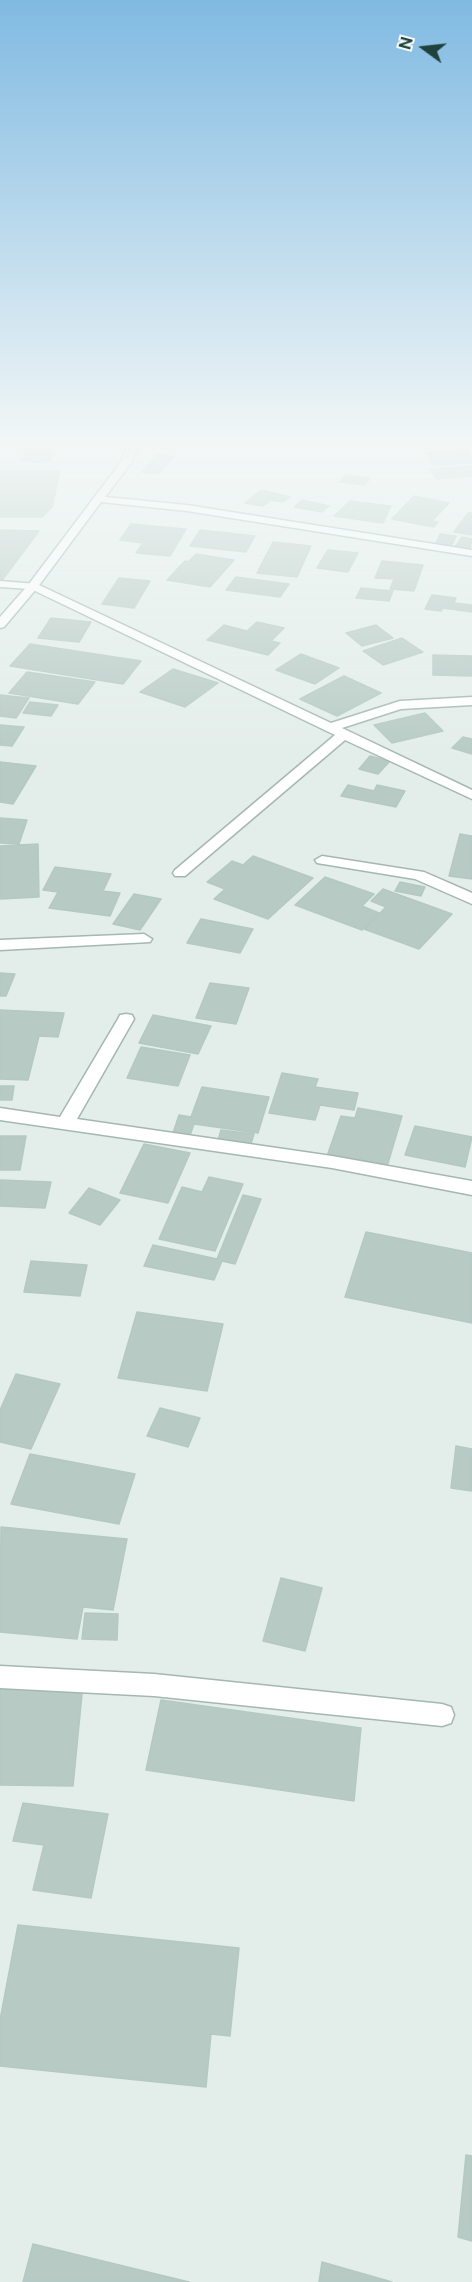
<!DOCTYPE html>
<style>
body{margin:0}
#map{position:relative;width:472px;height:2282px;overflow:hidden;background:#e3eeea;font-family:"Public Sans",sans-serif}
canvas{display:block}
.north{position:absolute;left:394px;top:18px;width:60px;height:60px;-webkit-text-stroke:4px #f4faf8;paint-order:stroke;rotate:285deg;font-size:16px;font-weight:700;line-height:24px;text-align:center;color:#20423c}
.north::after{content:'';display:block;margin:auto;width:21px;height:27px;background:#20423c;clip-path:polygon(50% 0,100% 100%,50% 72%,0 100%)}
</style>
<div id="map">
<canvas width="472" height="2282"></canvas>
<div class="north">N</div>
</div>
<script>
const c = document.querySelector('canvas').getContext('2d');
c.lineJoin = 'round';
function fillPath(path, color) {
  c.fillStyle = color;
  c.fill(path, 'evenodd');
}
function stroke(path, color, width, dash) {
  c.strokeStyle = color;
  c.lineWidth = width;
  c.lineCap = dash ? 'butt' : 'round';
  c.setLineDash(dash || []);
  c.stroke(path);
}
const building = new Path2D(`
 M28,448L56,450L48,463L20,461Z
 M466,450L472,458V463L434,466L426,453Z
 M158,454L174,457L158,474L141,472Z
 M472,466V476L437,479L429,469Z
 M0,471H60L52,507L42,517H0Z
 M345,475L370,478L365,485L340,482Z
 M261,490L290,497L283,502L271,500L263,506L245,503Z
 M414,496L449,503L432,521L438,522L434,527L392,519Z
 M302,500L329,506L322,512L294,507Z
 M350,501L391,506L383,523L334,516Z
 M468,513H472V535L454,532Z
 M131,524L186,529L170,556L136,553L143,543L120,540Z
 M0,530L39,531L0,583Z
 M200,530L255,536L246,552L190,546Z
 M440,534L456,536L451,547L435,545Z
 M462,537L472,539L470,550L454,548Z
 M273,542L311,546L297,577L257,573Z
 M328,550L358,553L348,572L317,568Z
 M196,554L234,560L210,587L167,580L185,561L188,562Z
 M382,561L423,565L414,591L390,589L394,579L375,578Z
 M236,577L289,584L280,597L226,590Z
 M119,578L150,581L134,608L102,604Z
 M361,588L393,591L389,601L356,598Z
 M432,595L456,598L454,603L472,605V612L443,608L441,611L425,609Z
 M51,618L91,622L79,642L38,638Z
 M257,622L284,628L271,641L280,643L268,655L207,640L224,625L247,631Z
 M376,625L393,638L362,646L346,633Z
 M402,638L423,652L383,665L363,651Z
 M30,644L141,661L123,684L10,666Z
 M301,654L339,668L315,684L276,670Z
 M433,655L472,656V676L433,675Z
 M173,669L218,683L185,707L140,692Z
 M27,672L95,682L78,704L9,693Z
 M344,676L381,693L337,716L300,699Z
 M0,695L29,698L16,718L0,716Z
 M30,702L58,705L51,716L23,713Z
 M425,713L443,731L392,743L374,725Z
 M0,725L24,727L12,746L0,745Z
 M463,737L472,739V754L452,748Z
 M370,756L390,761L378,774L359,769Z
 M0,762L36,766L13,804L0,802Z
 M348,785L374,791L377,785L405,791L396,807L341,796Z
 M0,818L27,820L19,844L0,843Z
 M460,834L472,836V879L449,876Z
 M38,844L39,897L0,899V846Z
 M253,856L313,878L268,919L214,899L225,889L207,882L232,861L243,865Z
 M55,867L111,874L103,891L120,893L110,916L49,908L58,892L43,890Z
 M325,877L374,894L362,906L379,913L362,930L295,905Z
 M400,882L425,887L421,896L395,891Z
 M383,889L452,914L419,949L364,929L386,907L371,901Z
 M134,894L161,899L140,930L113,924Z
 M201,919L253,929L240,953L187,943Z
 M0,973L15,974L6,996H0Z
 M210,983L249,988L236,1024L196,1018Z
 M0,1010L64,1013L58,1037L39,1036L28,1080L0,1079Z
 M153,1015L211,1026L198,1054L139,1043Z
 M141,1047L190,1055L178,1086L127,1078Z
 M282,1073L318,1079L315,1087L358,1093L354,1110L320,1105L315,1120L269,1113Z
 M0,1086H14L12,1100H0Z
 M202,1087L269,1097L258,1133L194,1124L188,1141L171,1139L179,1115L191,1117Z
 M358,1108L402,1116L386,1170L326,1159L341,1116L355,1118Z
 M415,1126L472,1137L465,1167L405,1155Z
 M221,1130L254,1134L251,1144L218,1140Z
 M0,1136H26L20,1170H0Z
 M144,1144L190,1153L168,1203L120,1193Z
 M209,1177L243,1184L215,1251L159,1239L182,1187L202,1192Z
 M0,1180L51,1182L45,1208L0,1206Z
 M89,1188L120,1200L100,1225L69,1213Z
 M243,1195L261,1199L235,1264L222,1261L214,1280L144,1266L153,1245L217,1259Z
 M366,1232L472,1253V1323L345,1297Z
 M31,1261L87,1265L80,1296L24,1292Z
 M137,1312L223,1324L207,1391L118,1378Z
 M16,1374L60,1384L31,1449L0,1442V1410Z
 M160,1408L200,1418L188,1447L147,1436Z
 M456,1446L472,1449V1491L451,1488Z
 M30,1454L135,1474L119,1524L11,1504Z
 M1,1527L127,1539L113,1610L83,1607L77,1639L0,1632Z
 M281,1578L322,1588L305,1651L263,1641Z
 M85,1613L118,1614L117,1640L82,1639Z
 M0,1683L83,1684L73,1786L0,1785Z
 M161,1700L361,1728L354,1801L146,1770Z
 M23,1803L108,1814L91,1898L33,1890L44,1845L13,1841Z
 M18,1925L239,1948L230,2036L211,2034L206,2087L0,2066V2020Z
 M466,2155L472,2156V2241L458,2237Z
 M33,2244L189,2282H23Z
 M322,2262L392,2282H319Z`);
fillPath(building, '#b7cac4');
stroke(building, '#b4c9c2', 1.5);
const street = new Path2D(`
 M0,581L37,584L331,723L400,701L472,697V705L401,709L342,728L472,790V799L345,740L185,876H175L173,873L175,870L335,735L31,589L0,587Z
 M322,856L424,872L472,893V904L415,879L317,863L315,860Z
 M144,934L152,939L150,942L0,950V940Z
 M126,1014L132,1015L134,1019L77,1119L332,1156L472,1181V1195L332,1168L0,1120V1108L60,1117L118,1019L120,1015Z
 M0,1666L154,1674L442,1704L451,1707L454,1715L451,1723L442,1726L154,1696L0,1688Z`);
const secondary = new Path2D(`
 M128,445H138L131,463L105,497L187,505L472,550V556L187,511L101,502L37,588L4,627L0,628V617L29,584L121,462Z`);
stroke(street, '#a5b7b2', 3);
stroke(secondary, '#9fbbb4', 3);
fillPath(street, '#fff');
fillPath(secondary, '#fff');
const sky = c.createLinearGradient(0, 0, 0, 764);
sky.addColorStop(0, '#80bae2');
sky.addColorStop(0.58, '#f2f7f6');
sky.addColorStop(1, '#f2f7f600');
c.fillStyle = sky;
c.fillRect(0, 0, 472, 764);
</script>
